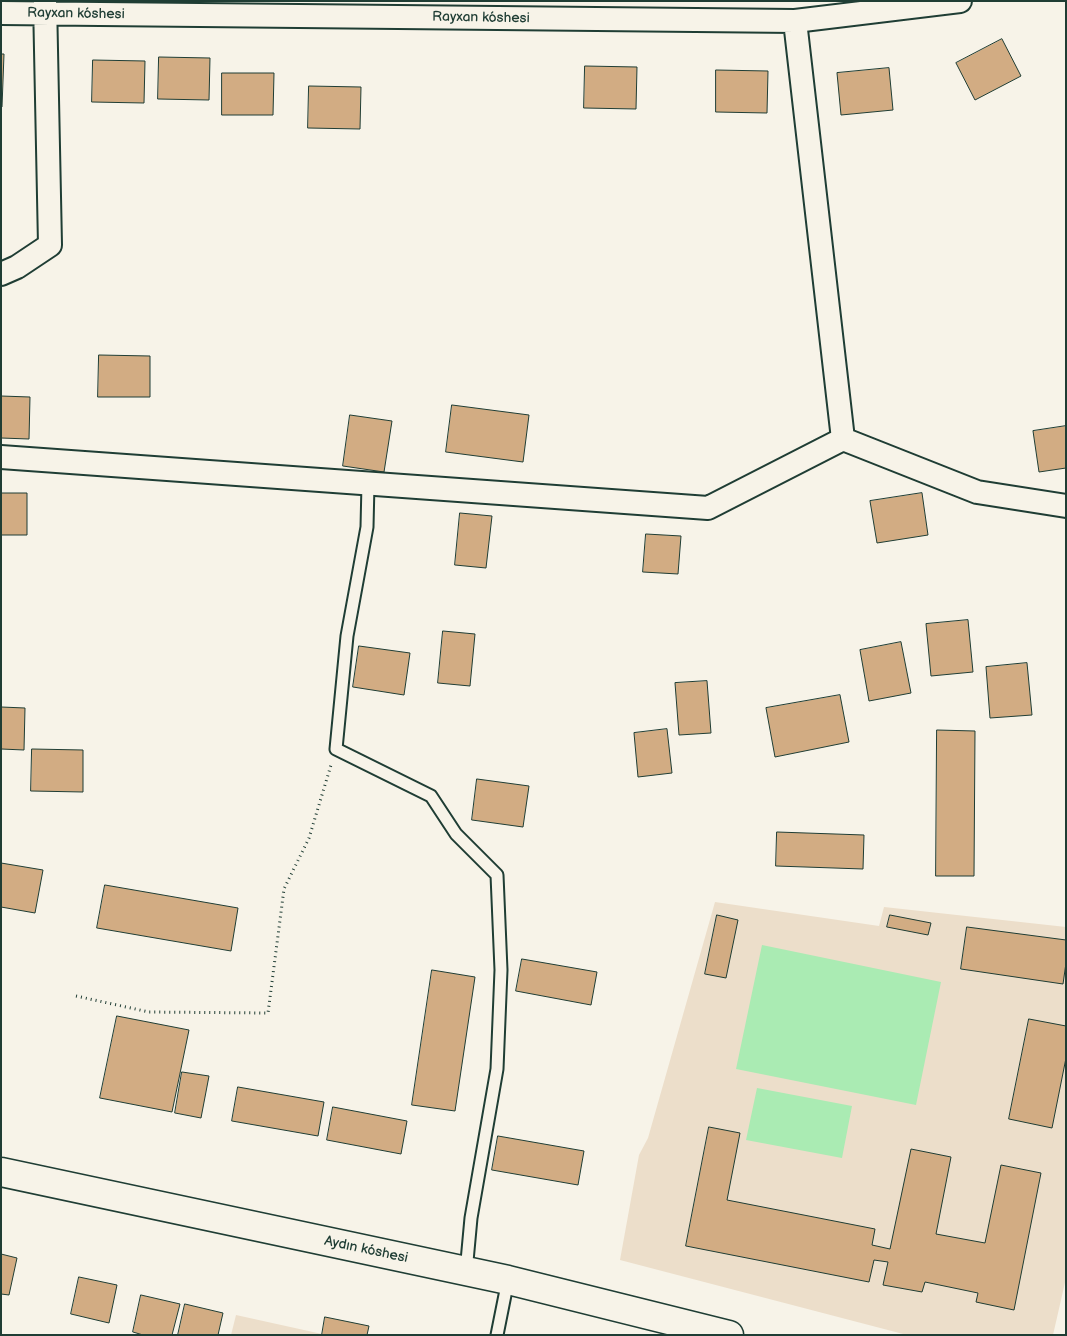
<!DOCTYPE html>
<meta charset="utf-8">
<style>
body{margin:0}
#map{position:relative;width:1067px;height:1336px;overflow:hidden;background:#f7f3e8;font-family:"Balsamiq Sans",sans-serif}
canvas{display:block}
.frame{position:absolute;inset:0;border:2px solid #1f3d34;pointer-events:none}
</style>
<div id="map">
<canvas width="1067" height="1336"></canvas>
<div class="frame"></div>
</div>
<script>
const c = document.querySelector('canvas').getContext('2d');
c.lineJoin = 'round';
function fillPath(path, color) {
  c.fillStyle = color;
  c.fill(path, 'evenodd');
}
function stroke(path, color, width, dash) {
  c.strokeStyle = color;
  c.lineWidth = width;
  c.lineCap = dash ? 'butt' : 'round';
  c.setLineDash(dash || []);
  c.stroke(path);
}
function drawText(font, color, halo, rows, align = 'center') {
  c.font = font + ' "Balsamiq Sans",sans-serif';
  c.lineWidth = 5;
  c.setLineDash([]);
  c.textBaseline = 'middle';
  c.strokeStyle = halo;
  c.fillStyle = color;
  for (const [text, x, y, turn = 0] of rows) {
    c.save();
    c.translate(x, y);
    c.rotate((+turn || 0) * Math.PI / 180);
    c.textAlign = isNaN(turn) ? turn : align;
    if (halo) c.strokeText(text, 0, 0);
    c.fillText(text, 0, 0);
    c.restore();
  }
}
fillPath(new Path2D(`
 M715,902L879,926L884,907L1066,927V1278L1053,1335H907L620,1260L639,1155L648,1138Z
 M236,1315L322,1334L325,1317L369,1326L367,1335H231Z`), '#ecdeca');
fillPath(new Path2D(`
 M762,945L941,982L916,1105L736,1069Z
 M757,1088L852,1106L842,1158L746,1140Z`), '#aaebb3');
const building = new Path2D(`
 M1002,39L1021,76L975,100L956,63Z
 M1,54H4L2,107H1Z
 M159,57L210,58L209,100L158,99Z
 M93,60L145,61L144,103L92,102Z
 M585,66L637,67L636,109L584,108Z
 M889,68L893,110L841,115L837,73Z
 M716,70L768,71L767,113L716,112Z
 M222,73H274L273,115H222Z
 M309,86L361,87L360,129L308,128Z
 M99,355L150,356V397H98Z
 M1,396L30,397L29,439L1,438Z
 M452,405L529,415L523,462L446,452Z
 M350,415L392,421L384,472L343,466Z
 M1066,426V468L1039,472L1033,431Z
 M1,493H27V535H1Z
 M922,493L928,535L877,543L870,501Z
 M460,513L492,516L486,568L455,565Z
 M646,534L681,536L678,574L643,572Z
 M968,620L973,672L931,676L926,624Z
 M443,631L475,634L470,686L438,683Z
 M901,642L911,693L869,701L860,650Z
 M359,646L410,653L404,695L353,687Z
 M1027,663L1032,715L990,718L986,667Z
 M707,681L711,733L679,735L675,683Z
 M840,695L849,742L775,757L766,708Z
 M1,707L25,708L24,750L1,749Z
 M667,729L672,773L638,777L634,733Z
 M937,730L975,731L974,876H936Z
 M32,749L83,750V792L31,791Z
 M477,779L529,786L523,827L472,820Z
 M777,832L864,835L863,869L776,866Z
 M1,863L43,870L35,913L1,907Z
 M105,885L238,908L231,951L97,928Z
 M717,915L738,920L726,978L705,974Z
 M890,915L931,923L928,935L887,927Z
 M967,927L1066,940V963L1063,984L961,969Z
 M522,959L597,972L591,1005L516,991Z
 M432,970L475,977L455,1111L412,1105Z
 M117,1016L189,1030L172,1112L100,1098Z
 M1029,1019L1066,1026V1058L1052,1128L1009,1119Z
 M182,1072L209,1076L201,1118L175,1113Z
 M238,1087L324,1102L318,1136L232,1121Z
 M333,1107L407,1121L401,1154L327,1140Z
 M709,1127L740,1133L727,1200L875,1229L872,1245L890,1249L911,1149L951,1157L936,1234L985,1243L1001,1165L1041,1173L1014,1310L976,1302L978,1293L925,1282L922,1292L883,1285L888,1262L874,1260L869,1282L686,1246Z
 M498,1136L584,1151L578,1185L492,1170Z
 M1,1254L17,1258L9,1295L1,1294Z
 M79,1277L117,1285L109,1323L71,1314Z
 M141,1295L180,1304L172,1335H143L133,1332Z
 M185,1304L223,1313L218,1335H178Z
 M325,1317L369,1326L367,1335H322Z`);
fillPath(building, '#d2ac83');
stroke(building, '#1f3d34', 1);
const service = new Path2D(`
 M368,484L367,527L347,636L336,749L431,796L456,834L497,875L501,970L497,1069L471,1218L466,1272
 M497,1335L508,1280`);
const minor = new Path2D(`
 M1,13L795,21L960,1
 M795,21L843,439
 M1,274L17,267L50,245L45,1
 M1,457L708,508L843,439L977,492L1066,506`);
const tertiary = new Path2D(`
 M1,1172L508,1280L729,1335`);
stroke(service, '#1f3d34', 15);
stroke(minor, '#1f3d34', 26);
stroke(tertiary, '#1f3d34', 31);
stroke(new Path2D(`
 M76,996L149,1012L268,1013L284,889L309,838L331,765`), '#1f3d34', 3, [1, 4]);
stroke(service, '#f7f3e8', 11);
stroke(minor, '#f7f3e8', 22);
stroke(tertiary, '#f7f3e8', 28);
drawText('14px', '#1f3d34', '#f7f3e8', [
 ["Rayxan kóshesi",76,14,1],
 ["Rayxan kóshesi",481,18,1],
 ["Aydın kóshesi",366,1250,12]
]);
</script>
